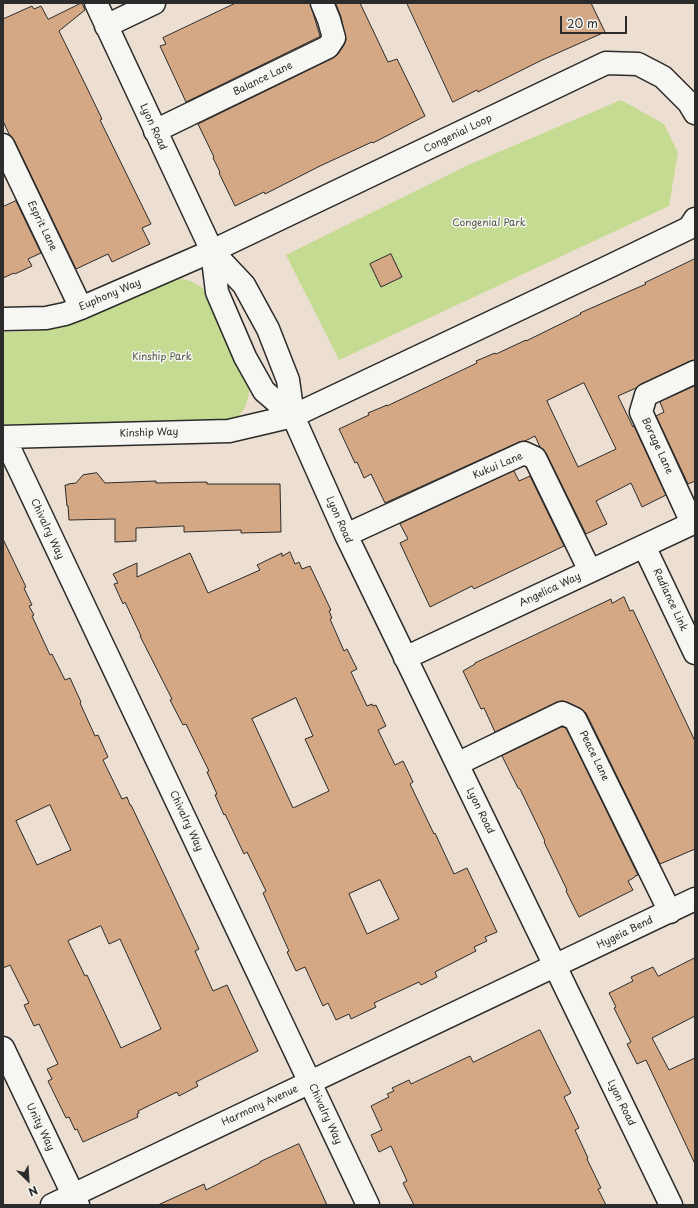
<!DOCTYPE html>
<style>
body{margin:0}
#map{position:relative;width:698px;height:1208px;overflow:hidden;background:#ecdfd1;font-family:"Playpen Sans",sans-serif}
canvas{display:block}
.frame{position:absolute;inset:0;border:4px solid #2b2b2b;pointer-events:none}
.north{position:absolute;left:8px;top:1160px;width:40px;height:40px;-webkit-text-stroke:3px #f6f6f2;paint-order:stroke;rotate:155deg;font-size:11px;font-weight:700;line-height:16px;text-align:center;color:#2b2b2b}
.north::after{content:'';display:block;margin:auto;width:14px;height:18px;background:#2b2b2b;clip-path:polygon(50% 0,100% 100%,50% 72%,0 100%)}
.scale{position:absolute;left:560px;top:16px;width:67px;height:18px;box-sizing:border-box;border:2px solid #2b2b2b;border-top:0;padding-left:5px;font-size:12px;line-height:14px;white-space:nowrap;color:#2b2b2b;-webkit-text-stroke:3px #f6f6f2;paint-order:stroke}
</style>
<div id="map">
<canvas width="698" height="1208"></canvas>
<div class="frame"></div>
<div class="north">N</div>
<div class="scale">20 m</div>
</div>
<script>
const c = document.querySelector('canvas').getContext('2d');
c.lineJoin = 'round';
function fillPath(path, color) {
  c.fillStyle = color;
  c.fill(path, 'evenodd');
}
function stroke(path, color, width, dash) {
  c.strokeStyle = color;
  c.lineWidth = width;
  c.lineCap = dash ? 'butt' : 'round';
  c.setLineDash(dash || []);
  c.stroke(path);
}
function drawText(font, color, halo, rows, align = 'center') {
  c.font = font + ' "Playpen Sans",sans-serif';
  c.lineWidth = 3;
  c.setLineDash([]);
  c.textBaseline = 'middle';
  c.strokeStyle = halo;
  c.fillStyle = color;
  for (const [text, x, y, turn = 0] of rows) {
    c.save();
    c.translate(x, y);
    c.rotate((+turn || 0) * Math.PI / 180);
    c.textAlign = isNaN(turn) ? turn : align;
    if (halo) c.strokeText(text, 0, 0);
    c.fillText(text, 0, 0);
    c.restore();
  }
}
fillPath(new Path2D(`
 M621,100L664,124L678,153L669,206L339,360L286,255L466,166Z
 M173,279C187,278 198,283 208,293L249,387C249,401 245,411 234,420L3,429V332C29,331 52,331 77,322L159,283Z`), '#c4db91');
const building = new Path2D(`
 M82,3L85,10L59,31L88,90L102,119L100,120L151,224L142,228L150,244L112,262L108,254L76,269L14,140L9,134L3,121V19L32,6L34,9L41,6L48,19Z
 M236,3H310L320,36L319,37L186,102L160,46L166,44L163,38Z
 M336,3H360L388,62L397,59L425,116L373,143L372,142L320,166L265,194L264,192L235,206L219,173L220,172L213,158L214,157L198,124L333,58L338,54L344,45L346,40L341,17Z
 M407,3H591L605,32L542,60L478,92L477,90L453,102Z
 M16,201L41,253L28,259L32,266L15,274L14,273L3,278V207Z
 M391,254L402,277L381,287L370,264Z
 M695,259V360L690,361L641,384L636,388L618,396L633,427L634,426L666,495L642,507L631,483L596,501L607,524L586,534L546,453L540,447L535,436L525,441L519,442L385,503L371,474L364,478L357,462L355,463L339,429L369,415L368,413L387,405V406L477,363L476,361L495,353L496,354L526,340V341L581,314L580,313L646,284L645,283ZM584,383L616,449L578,467L547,401Z
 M695,386V481L688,484L656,416L664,412L660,402Z
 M514,471L519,481L530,476L564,546L474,589L472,586L430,607L400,543L408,539L400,524Z
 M97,473L105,483L156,481V483L207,482V484H280L281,532L241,533V530L184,532V526L136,528V541L115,542V519L69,520L68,506H67L65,485H68V484L76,483L83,475Z
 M3,539L26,587L24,588L32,605L29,606L34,615L32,616L50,655L52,654L65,680L70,678L81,702L80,703L95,736L98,735L108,757L103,760L122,799L127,797L130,805H131L154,853L199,949L195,951L213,991L227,985L258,1051L196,1082L198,1086L179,1096L177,1092L138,1111L139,1113L137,1114L138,1117L83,1142L77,1129L75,1130L69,1117L66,1118L48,1081L52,1079L47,1069L58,1064L39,1024L34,1026L24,1005L29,1003L10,965L3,968ZM50,805L71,850L37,865L16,821ZM101,926L109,944L120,939L161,1029L121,1048L87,975L85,976L68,941Z
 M290,552L295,564L299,562L302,569L310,566L331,610L329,611L332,618L330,619L344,651L347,649L357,669L351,672L367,706L372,704L373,706L376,705L386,726L378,730L395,765L403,761L413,782L410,784L434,834L435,833L454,874L467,868L497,932L485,937L487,941L474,947L476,951L435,972L437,977L421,985L419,982L374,1003L376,1007L351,1019L349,1014L336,1020L328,1003L323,1006L305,967L296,971L287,952L289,951L263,893L266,891L247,852L244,854L225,814L224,815L215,795L217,794L207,772L209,771L186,724L183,725L170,700L172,699L140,636H141L125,602L123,604L114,584L118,583L113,574L137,563V577L190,553L208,593L260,570L257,565L282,553V556ZM296,698L313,736L305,739L329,791L293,808L252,719ZM380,880L399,919L367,934L349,894Z
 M624,597L630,611L633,610L695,741V849L660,864L586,713L580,708L567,702L562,701L557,702L495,732L484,708L481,709L463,671L475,664V663L611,599L612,603Z
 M562,727L566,728L638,875L635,876V877L628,881L633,890L579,917L566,891L567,890L544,842L545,841L520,789L518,788L502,756Z
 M695,958V1016L652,1038L669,1070L695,1058V1164L646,1060L637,1064L627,1044L631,1042L614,1008L616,1007L609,993L633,981L631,977L653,967L658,976Z
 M540,1030L571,1093L564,1097L579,1128L575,1130L588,1158L587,1159L601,1188L598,1189L606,1205H414L403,1183L407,1181L391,1146L379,1152L371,1135L382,1130L371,1106L389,1097L387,1094L394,1091L392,1088L409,1080L411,1084L470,1056L473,1062Z
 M299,1144L327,1205H158L204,1184L206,1190L260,1163V1162Z`);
fillPath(building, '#d4a885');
stroke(building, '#2b2b2b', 1);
const minor = new Path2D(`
 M96,3L212,251L244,285L268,329L288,380L293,416L346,535L671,1205
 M106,26L154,3
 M155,131L328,47L334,38L329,20L322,3
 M3,145L81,308
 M212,251L217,292L245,357L264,391L293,416
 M3,319L46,318L65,314L81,308L212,251L606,63L638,64L663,77L689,103L695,113
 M3,437L229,431L293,416L606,268L689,228L695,219
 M4,437L368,1205
 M692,523L641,412L646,395L695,372
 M346,535L524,453L535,458L590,571
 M644,546L695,653
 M405,658L695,522
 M457,764L562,713L575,719L670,912
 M3,1048L78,1205
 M52,1205L695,899`);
stroke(minor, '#2b2b2b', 25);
stroke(minor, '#f6f6f2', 22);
drawText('10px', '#2b2b2b', '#f6f6f2', [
 ["Balance Lane",263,79,-26],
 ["Lyon Road",153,127,65],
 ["Congenial Loop",458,134,-26],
 ["Esprit Lane",42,226,64],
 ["Euphony Way",110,295,-23],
 ["Kinship Way",149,433,-2],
 ["Borage Lane",657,446,65],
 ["Kukui Lane",498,466,-23],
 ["Lyon Road",339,520,66],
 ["Chivalry Way",47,529,65],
 ["Angelica Way",550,590,-25],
 ["Radiance Link",670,600,65],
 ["Peace Lane",594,756,64],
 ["Lyon Road",480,811,64],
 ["Chivalry Way",186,821,65],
 ["Hygeia Bend",625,933,-26],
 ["Lyon Road",621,1103,64],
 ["Harmony Avenue",260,1106,-25],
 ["Chivalry Way",325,1114,65],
 ["Unity Way",40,1127,64]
]);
drawText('10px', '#515744', '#f6f6f2', [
 ["Congenial Park",489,223],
 ["Kinship Park",162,357]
]);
</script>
